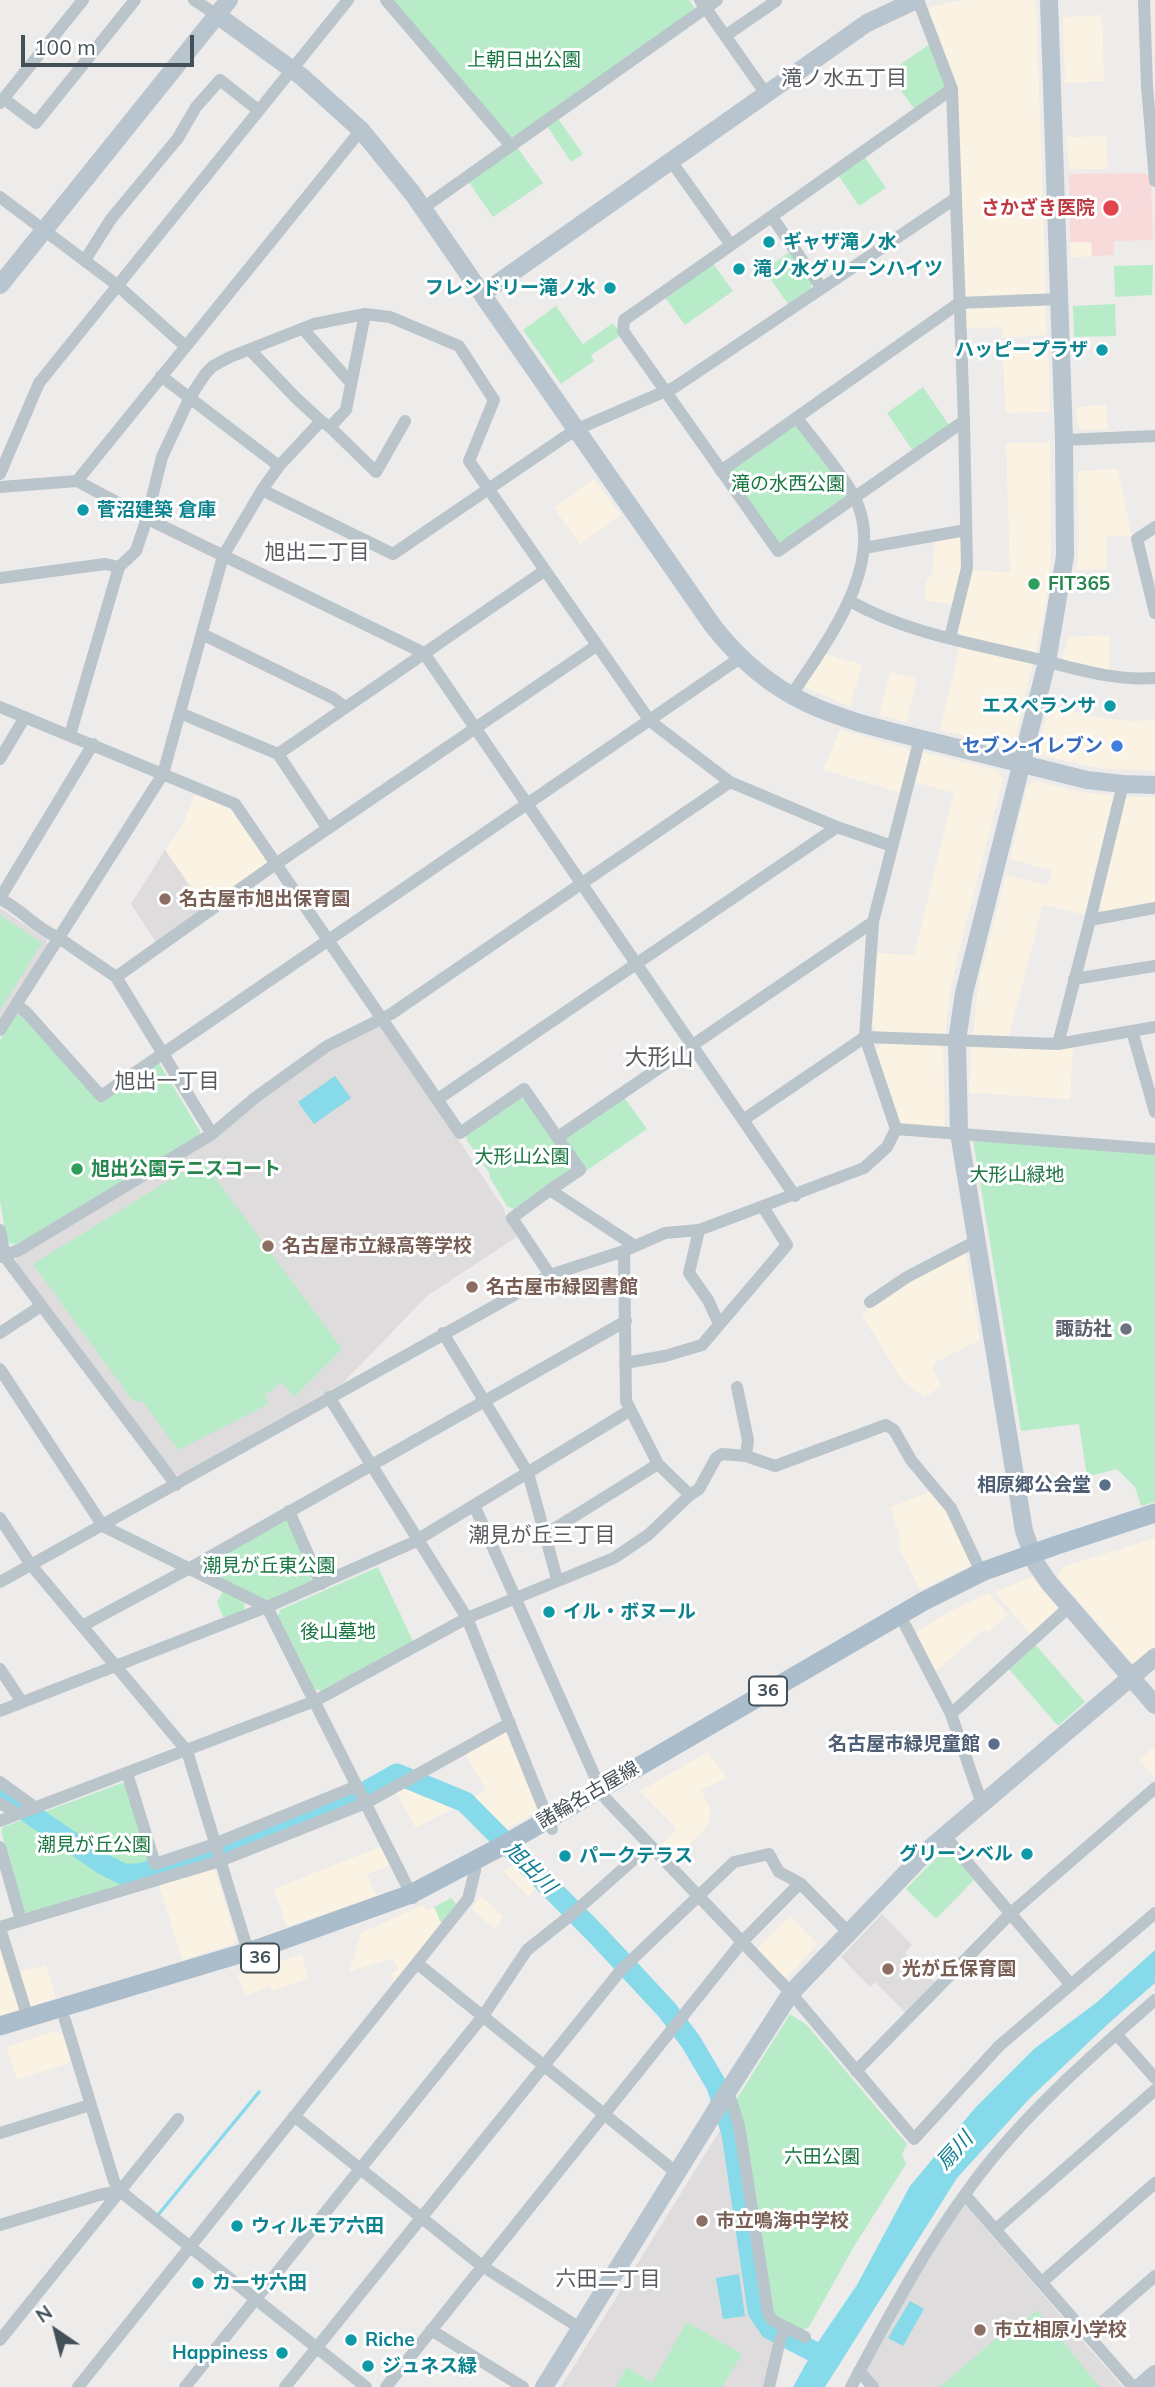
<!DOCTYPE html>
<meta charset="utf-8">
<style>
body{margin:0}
#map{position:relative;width:1155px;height:2387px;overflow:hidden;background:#eeebeb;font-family:Mulish,sans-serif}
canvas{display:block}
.north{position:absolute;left:21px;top:2296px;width:70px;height:70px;-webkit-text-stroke:5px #fff;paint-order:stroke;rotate:325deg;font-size:19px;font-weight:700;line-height:28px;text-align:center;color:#445058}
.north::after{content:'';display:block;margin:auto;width:24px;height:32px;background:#445058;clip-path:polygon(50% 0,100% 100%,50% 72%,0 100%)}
.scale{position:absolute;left:21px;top:35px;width:173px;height:32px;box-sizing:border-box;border:4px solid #445058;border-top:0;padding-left:9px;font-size:21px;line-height:24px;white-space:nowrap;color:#445058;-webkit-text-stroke:5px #fff;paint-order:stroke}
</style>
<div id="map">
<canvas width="1155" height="2387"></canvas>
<div class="north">N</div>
<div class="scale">100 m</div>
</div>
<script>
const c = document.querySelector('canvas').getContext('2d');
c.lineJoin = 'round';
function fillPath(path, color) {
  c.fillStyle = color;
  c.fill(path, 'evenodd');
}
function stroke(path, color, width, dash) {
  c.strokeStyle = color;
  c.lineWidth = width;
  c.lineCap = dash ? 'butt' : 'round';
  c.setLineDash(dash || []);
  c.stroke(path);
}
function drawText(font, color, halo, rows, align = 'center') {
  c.font = font + ' Mulish,"Noto Sans JP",sans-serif';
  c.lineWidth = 6;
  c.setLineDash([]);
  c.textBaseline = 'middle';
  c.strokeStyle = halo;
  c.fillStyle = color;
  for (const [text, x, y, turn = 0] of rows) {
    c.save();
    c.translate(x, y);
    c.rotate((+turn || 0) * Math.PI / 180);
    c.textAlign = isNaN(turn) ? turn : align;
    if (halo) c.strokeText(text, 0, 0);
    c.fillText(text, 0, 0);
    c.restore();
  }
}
fillPath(new Path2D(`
 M962,0H1033L1036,3L1046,295L969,298L963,293L957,88L927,12L930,7Z
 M1102,15L1104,81L1065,83L1063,17Z
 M1106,136L1108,169H1069L1067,137Z
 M1091,241L1092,256L1071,258L1070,242Z
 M1045,303L1047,335L1002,338V327L964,329V311L968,306Z
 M1048,347L1050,412L1005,413L1003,349Z
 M1106,405L1108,429L1082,430L1077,425L1076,407Z
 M1050,442L1051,560L1047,600L1036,653L961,636L956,628L972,569L1010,573L1006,443Z
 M1118,469L1132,536H1106L1107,569L1077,570L1079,536L1078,471Z
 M594,479L621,515L580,544L554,508Z
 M956,536L961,540L962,568L953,604L925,601L926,583L929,576H932L935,539Z
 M1110,635V673L1062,660L1068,637Z
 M960,644L1033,662L1015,741L1006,746L940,730Z
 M823,653L862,665L850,707L803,686Z
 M890,672L917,678L907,722L879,715Z
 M1049,706L1099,718L1136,721L1155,719V771L1099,768L1043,756L1038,749Z
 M840,730L908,749L910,754L901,793L823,770Z
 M921,752L997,770L1003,779L959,952L950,993L945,1036L878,1033L873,1027L876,953L914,955L954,793L914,782Z
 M1037,781L1077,791L1116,796L1086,915L1043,905L1009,1037L973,1036L979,980L1006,875L1048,885L1052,871L1010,859L1027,786Z
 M196,793L231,808L267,859L265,867L205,908L165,850L181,828Z
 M1126,797H1155V905L1105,913L1098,904Z
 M883,1043L943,1045L945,1127L901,1125L899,1123L875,1051Z
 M971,1045L1073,1046L1070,1099L969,1093Z
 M965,1252L980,1340L936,1362L932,1368L942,1386L924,1397L902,1380L861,1314L909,1281Z
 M933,1491L948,1510L975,1563L920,1590L899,1547L900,1538L890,1507Z
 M1155,1538V1648L1137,1663L1131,1662L1058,1577L1062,1567Z
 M1032,1577L1057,1606L1056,1611L1030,1634L995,1592Z
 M989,1593L1008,1615L989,1632L985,1629L934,1673L916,1638L917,1631L956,1608Z
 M502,1732L508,1735L537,1808L535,1813L504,1831L471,1799L486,1790L465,1754Z
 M1155,1746V1778L1139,1760Z
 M708,1752L727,1778L701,1790L711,1810L707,1827L672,1862L658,1848L677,1829L640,1791Z
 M410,1785L460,1805L416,1828L396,1792Z
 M382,1846L391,1865L367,1874L376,1896L287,1927L274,1889Z
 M517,1863L539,1886L528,1896L503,1871Z
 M210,1868L215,1871L236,1939L233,1944L182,1960L159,1884Z
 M481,1896L504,1917L495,1929L471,1909Z
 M423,1905L426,1911L434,1907L443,1925L395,1984L391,1974L398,1970L393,1958L349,1972L361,1933Z
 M790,1916L817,1944L788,1977L782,1976L756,1950Z
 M0,1945L19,2010L0,2016Z
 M302,1954L308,1979L272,1991L270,1986L246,1996L237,1975Z
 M46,1965L56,1998L29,2007L19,1972Z
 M55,2031L63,2035L72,2062L17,2080L6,2047Z`), '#faf2e2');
fillPath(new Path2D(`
 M165,850L205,908L156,942L131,904Z
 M0,908L46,939L48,945L0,1022Z
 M374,1026L384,1027L504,1209L506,1217L518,1236L427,1296L343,1383L182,1475L175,1474L15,1263L16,1257L259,1100L329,1050Z
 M882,1914L912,1945L905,1953L935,1982L906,2013L875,1982L870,1987L841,1957Z
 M725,2122L729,2136L752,2306L762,2327L775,2338L763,2387H561Z
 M966,2206L1122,2386V2387H880L866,2371L904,2295L960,2207Z`), '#dfdcdd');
fillPath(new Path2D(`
 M1145,173L1151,177L1153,240L1114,241V255L1092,256L1091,242H1070L1069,174Z`), '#f9dada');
fillPath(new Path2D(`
 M393,0H689L694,7L693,12L517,137H510Z
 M930,44L945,82L944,90L915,110L888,73Z
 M558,119L583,154L571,162L547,126Z
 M517,147L543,183L493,217L468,181Z
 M864,156L886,188L859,206L838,175Z
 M791,251L812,282L811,289L788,304L764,270Z
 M712,262L733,291L685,325L664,296Z
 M1153,265L1152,295L1115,297L1114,266Z
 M1115,304L1116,336L1074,337L1073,306Z
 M556,306L583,344L613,323L621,335L591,355L594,361L561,384L523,330Z
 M923,387L949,425L913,451L887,413Z
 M794,425L800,426L846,491V498L782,543L776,542L729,476L731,469Z
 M0,915L42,943L0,1010Z
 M25,1014L101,1099L159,1063L200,1131L199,1137L16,1245L7,1242L0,1201V1040L16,1015Z
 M518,1097L526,1099L571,1164L569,1172L516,1210L507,1206L490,1178V1174L466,1139L467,1133Z
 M624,1097L647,1129L586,1171L566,1142V1137Z
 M973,1140L1155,1153V1502L1141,1506L1135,1487L1117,1469L1087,1477L1079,1424L1021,1431Z
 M202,1160L342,1349L294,1397L282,1383L265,1395L269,1404L178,1450L143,1402L132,1400L33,1264Z
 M285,1519L291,1521L313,1582L271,1601L265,1600L208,1573V1563Z
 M378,1567L413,1641L321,1691L315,1689L278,1616L280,1610Z
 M223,1591L245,1601L244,1611L224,1619L217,1602Z
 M1035,1644L1085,1702L1058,1726L1008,1668Z
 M122,1783L128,1786L155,1876L28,1914L24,1911L1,1831L3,1827Z
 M942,1852L951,1853L974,1880L936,1919L906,1889Z
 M451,1898L458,1906L442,1925L434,1907Z
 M790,2014L807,2025L907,2144L902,2154L906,2164L853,2248L809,2327L801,2331L775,2317L736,2100Z
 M1037,2310L1100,2387H940L1021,2317L1025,2321Z
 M687,2322L742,2354L722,2387H615L627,2367L652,2383Z`), '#b8ecc9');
fillPath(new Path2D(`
 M335,1076L351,1098L314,1124L298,1102Z
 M1155,1950V1983L1109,2023L1029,2099L957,2178L825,2387H793L818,2342L857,2285L910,2186L975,2108L1034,2049L1096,2003Z
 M739,2274L745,2316L723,2319L716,2278Z
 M910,2301L924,2309L903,2346L888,2338Z`), '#86dae9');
stroke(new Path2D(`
 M158,2215L259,2092`), '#86dae9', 3.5);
stroke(new Path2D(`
 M0,1793L103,1864L123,1874H138L209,1854L356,1797L397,1774L465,1802L599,1937L667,2010L691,2042L717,2086L732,2133L758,2311L770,2329L830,2360`), '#86dae9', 21);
stroke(new Path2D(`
 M194,0L217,15
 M386,0L511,146
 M700,0L766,94
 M1144,0L1147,86L1155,181
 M725,36L776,1
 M4,99L36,123L135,0
 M0,103L83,0
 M671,161L731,245L952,89L918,0
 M0,197L117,285L185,346
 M423,208L717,0
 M772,217L821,287
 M731,245L624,320L623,331L778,551L964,421L952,89
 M85,260L111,219L178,138L196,107L220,80L258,110
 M303,329L351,383
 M250,350L296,398L321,421L330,427L376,472L405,421
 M161,376L279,466L262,490L393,554L575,430L675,387L956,198
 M330,427L346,410L365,314
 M1064,440L1155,436
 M279,466L321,421
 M721,471L959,303L1058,299
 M0,474L39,383L348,0
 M77,481L361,130
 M0,487L77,481L156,523L424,653L795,1196
 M1155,527L1137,539L1155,613
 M864,548L966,530
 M0,578L105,564L119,567
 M850,601C904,632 969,643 1029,657C1071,667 1111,681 1155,678
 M202,634L333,698L345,707
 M950,638L967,568L964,421
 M791,696C826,642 889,563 854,496C841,472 814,441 797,418
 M0,707L235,804L460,1133L524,1089L580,1170L550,1190L635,1246
 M180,713L278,754
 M70,735L119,567L136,551L147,518L162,457L190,397L206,373L213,366L230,357L314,324L365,314L390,317L459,346L494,400L469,461L650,721L730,782L837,827L892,846
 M0,759L25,717
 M1123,784L1090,920L1155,908
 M328,829L278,754L544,571
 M0,898L93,744
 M0,899C22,909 36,929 59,938L116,977L212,1134
 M116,977L267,870L596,646
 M1074,979L1155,966
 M16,1005L26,1012L101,1096L740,658
 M0,1030L163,774L223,556L262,490
 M1132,1031L1155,1112
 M1058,1044L1090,920
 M438,1099L837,827
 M743,1120L865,1037L1058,1044L1155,1027
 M896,1129L865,1037L873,922L920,738
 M558,1137L873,922
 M550,1190L512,1218L550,1275
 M0,1230L5,1257L176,1485
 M699,1230L689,1273L708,1300L719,1324
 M0,1257L19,1250L212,1134L256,1097L327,1046L391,1014L730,782
 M870,1302L907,1277L976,1241
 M0,1333L41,1306
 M443,1333L528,1473L557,1579
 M625,1363L665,1356L702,1345L787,1245L763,1207
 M0,1369L103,1526L267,1607L413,1898
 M737,1387L748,1440L746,1456
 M329,1397L467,1618L552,1829
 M690,1495L699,1489L716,1458L722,1454L746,1456L775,1466L886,1425L894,1430L911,1460L951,1508L981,1572
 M474,1505L600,1788
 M289,1511L321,1584
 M0,1518L31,1565L187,1751L251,1961
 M545,1533L557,1527L658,1464
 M0,1582L550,1275L624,1251L665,1233L699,1230L864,1168L887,1147L896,1129L1155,1149
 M905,1625L951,1714L982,1804
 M82,1626L190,1568L626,1321
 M0,1669L22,1702
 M0,1711L267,1607L412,1543L629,1411
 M951,1714L1069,1607
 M127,1773L155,1864L209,1846L357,1786
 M0,1782L36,1808
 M606,1799L791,1993L914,2139L999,2046L1155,1913
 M0,1803L18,1814
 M0,1821L315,1701L467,1618L614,1558L648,1535L690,1495L658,1464L626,1401L624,1251
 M944,1835L1071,1985
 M0,1847L21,1920
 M0,1927L220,1861L366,1803L510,1723
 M0,1928L28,2018
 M418,1964L677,2173
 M65,2020L114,2181L120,2191L366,2387
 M1117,2035L1155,2078
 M856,2071L1011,1913L1155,1788
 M728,2091L739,2125L768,2313L772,2320L805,2337
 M294,2116L482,2266L580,2328
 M0,2133L90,2105
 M965,2195L1133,2387
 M0,2225L99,2195L120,2191
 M996,2229L1155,2090
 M1042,2282L1155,2183
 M431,2330L523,2387
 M1087,2335L1155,2276
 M0,2340L178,2119
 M859,2371L873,2387
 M78,2387L468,1899L475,1871L474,1861
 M185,2387L483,2016L527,1950L571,1915L649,1846
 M285,2387L621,1970L734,1862L769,1854L779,1872L800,1883L848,1932
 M386,2387L742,1942L800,1883
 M769,2387L780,2340L786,2328
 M851,2387C888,2318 924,2249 971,2186C1022,2116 1090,2057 1155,2000`), '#b9c4cb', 12);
stroke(new Path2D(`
 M229,0L217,15L301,76L361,130L413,194L482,294L867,23L916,0
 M1049,0L1064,440L1065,556L1047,662L964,993L957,1041L959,1133L1024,1531L1036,1564L1050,1584L1155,1705
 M0,285L217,15
 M482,294L713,626C776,706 837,718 930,741C982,754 1035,767 1087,780L1123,784L1155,785
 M544,2387L719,2105L791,1993L930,1848L1155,1657
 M1140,2387L1155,2374`), '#b8c5cf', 18);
stroke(new Path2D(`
 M0,2026L263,1947L411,1894L502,1846L924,1601L984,1571L1057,1545L1155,1513`), '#abbdca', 19);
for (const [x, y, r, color] of [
 [1111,208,9,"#e0444e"],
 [769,242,7,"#0f9aa8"],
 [739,269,7,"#0f9aa8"],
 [610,288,7,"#0f9aa8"],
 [1102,350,7,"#0f9aa8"],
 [83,510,7,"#0f9aa8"],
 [1034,584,7,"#2e9e5b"],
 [1110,706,7,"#0f9aa8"],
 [1117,746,7,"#3f7fe0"],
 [165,899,7,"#8d6e63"],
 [77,1169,7,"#2e9e5b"],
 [268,1246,7,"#8d6e63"],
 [472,1287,7,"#8d6e63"],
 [1126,1329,7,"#6b7280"],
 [1105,1485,7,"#5c6f8a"],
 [549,1612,7,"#0f9aa8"],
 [994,1744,7,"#5c6f8a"],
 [1027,1854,7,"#0f9aa8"],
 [565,1856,7,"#0f9aa8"],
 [888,1969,7,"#8d6e63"],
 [702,2221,7,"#8d6e63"],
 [237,2226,7,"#0f9aa8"],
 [198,2283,7,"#0f9aa8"],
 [980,2330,7,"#8d6e63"],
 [351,2340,7,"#0f9aa8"],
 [282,2353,7,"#0f9aa8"],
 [368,2366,7,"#0f9aa8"]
]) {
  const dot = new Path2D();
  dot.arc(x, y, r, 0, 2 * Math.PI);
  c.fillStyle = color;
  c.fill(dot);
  stroke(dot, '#fff', 2.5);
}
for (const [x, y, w] of [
 [768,1691,38],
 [260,1958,38]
]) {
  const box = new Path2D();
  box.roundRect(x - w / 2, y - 14.5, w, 29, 5);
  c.fillStyle = '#fff';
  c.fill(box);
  stroke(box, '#445058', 2);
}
drawText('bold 18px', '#445058', null, [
 ["36",768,1691],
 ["36",260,1958]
]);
drawText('19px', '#187641', '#fff', [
 ["上朝日出公園",524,60],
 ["滝の水西公園",788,484],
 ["大形山公園",522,1157],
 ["大形山緑地",1017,1175],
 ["潮見が丘東公園",269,1566],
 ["後山墓地",338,1632],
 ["潮見が丘公園",94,1845],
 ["六田公園",822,2157]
]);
drawText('bold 19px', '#be3a42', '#fff', [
 ["さかざき医院",1095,208]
], 'right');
drawText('bold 19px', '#0d838f', '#fff', [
 ["ギャザ滝ノ水",783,242],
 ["滝ノ水グリーンハイツ",753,269],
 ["フレンドリー滝ノ水",596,288,"right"],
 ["ハッピープラザ",1088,350,"right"],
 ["菅沼建築 倉庫",97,510],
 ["エスペランサ",1096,706,"right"],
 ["イル・ボヌール",563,1612],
 ["グリーンベル",1013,1854,"right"],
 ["パークテラス",579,1856],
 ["ウィルモア六田",251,2226],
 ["カーサ六田",212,2283],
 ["Riche",365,2340],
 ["Happiness",268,2353,"right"],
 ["ジュネス緑",382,2366]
], 'left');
drawText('bold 19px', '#27864d', '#fff', [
 ["FIT365",1048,584],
 ["旭出公園テニスコート",91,1169]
], 'left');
drawText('bold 19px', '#366cbe', '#fff', [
 ["セブン-イレブン",1103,746]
], 'right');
drawText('bold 19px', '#785e54', '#fff', [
 ["名古屋市旭出保育園",179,899],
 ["名古屋市立緑高等学校",282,1246],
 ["名古屋市緑図書館",486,1287],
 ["光が丘保育園",902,1969],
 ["市立鳴海中学校",716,2221],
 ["市立相原小学校",994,2330]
], 'left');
drawText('bold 19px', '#5b616d', '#fff', [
 ["諏訪社",1112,1329]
], 'right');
drawText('bold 19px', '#4e5e75', '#fff', [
 ["相原郷公会堂",1091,1485],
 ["名古屋市緑児童館",980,1744]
], 'right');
drawText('19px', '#445058', '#fff', [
 ["諸輪名古屋線",588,1795,-30]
]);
drawText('21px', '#585c60', '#fff', [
 ["滝ノ水五丁目",844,79],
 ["旭出二丁目",317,553],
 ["旭出一丁目",167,1082],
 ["潮見が丘三丁目",542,1536],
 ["六田二丁目",608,2280]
]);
drawText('italic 21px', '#0f7e92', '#fff', [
 ["旭出川",530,1868,45],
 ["扇川",955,2151,-48]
]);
drawText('23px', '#585c60', '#fff', [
 ["大形山",659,1058]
]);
</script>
